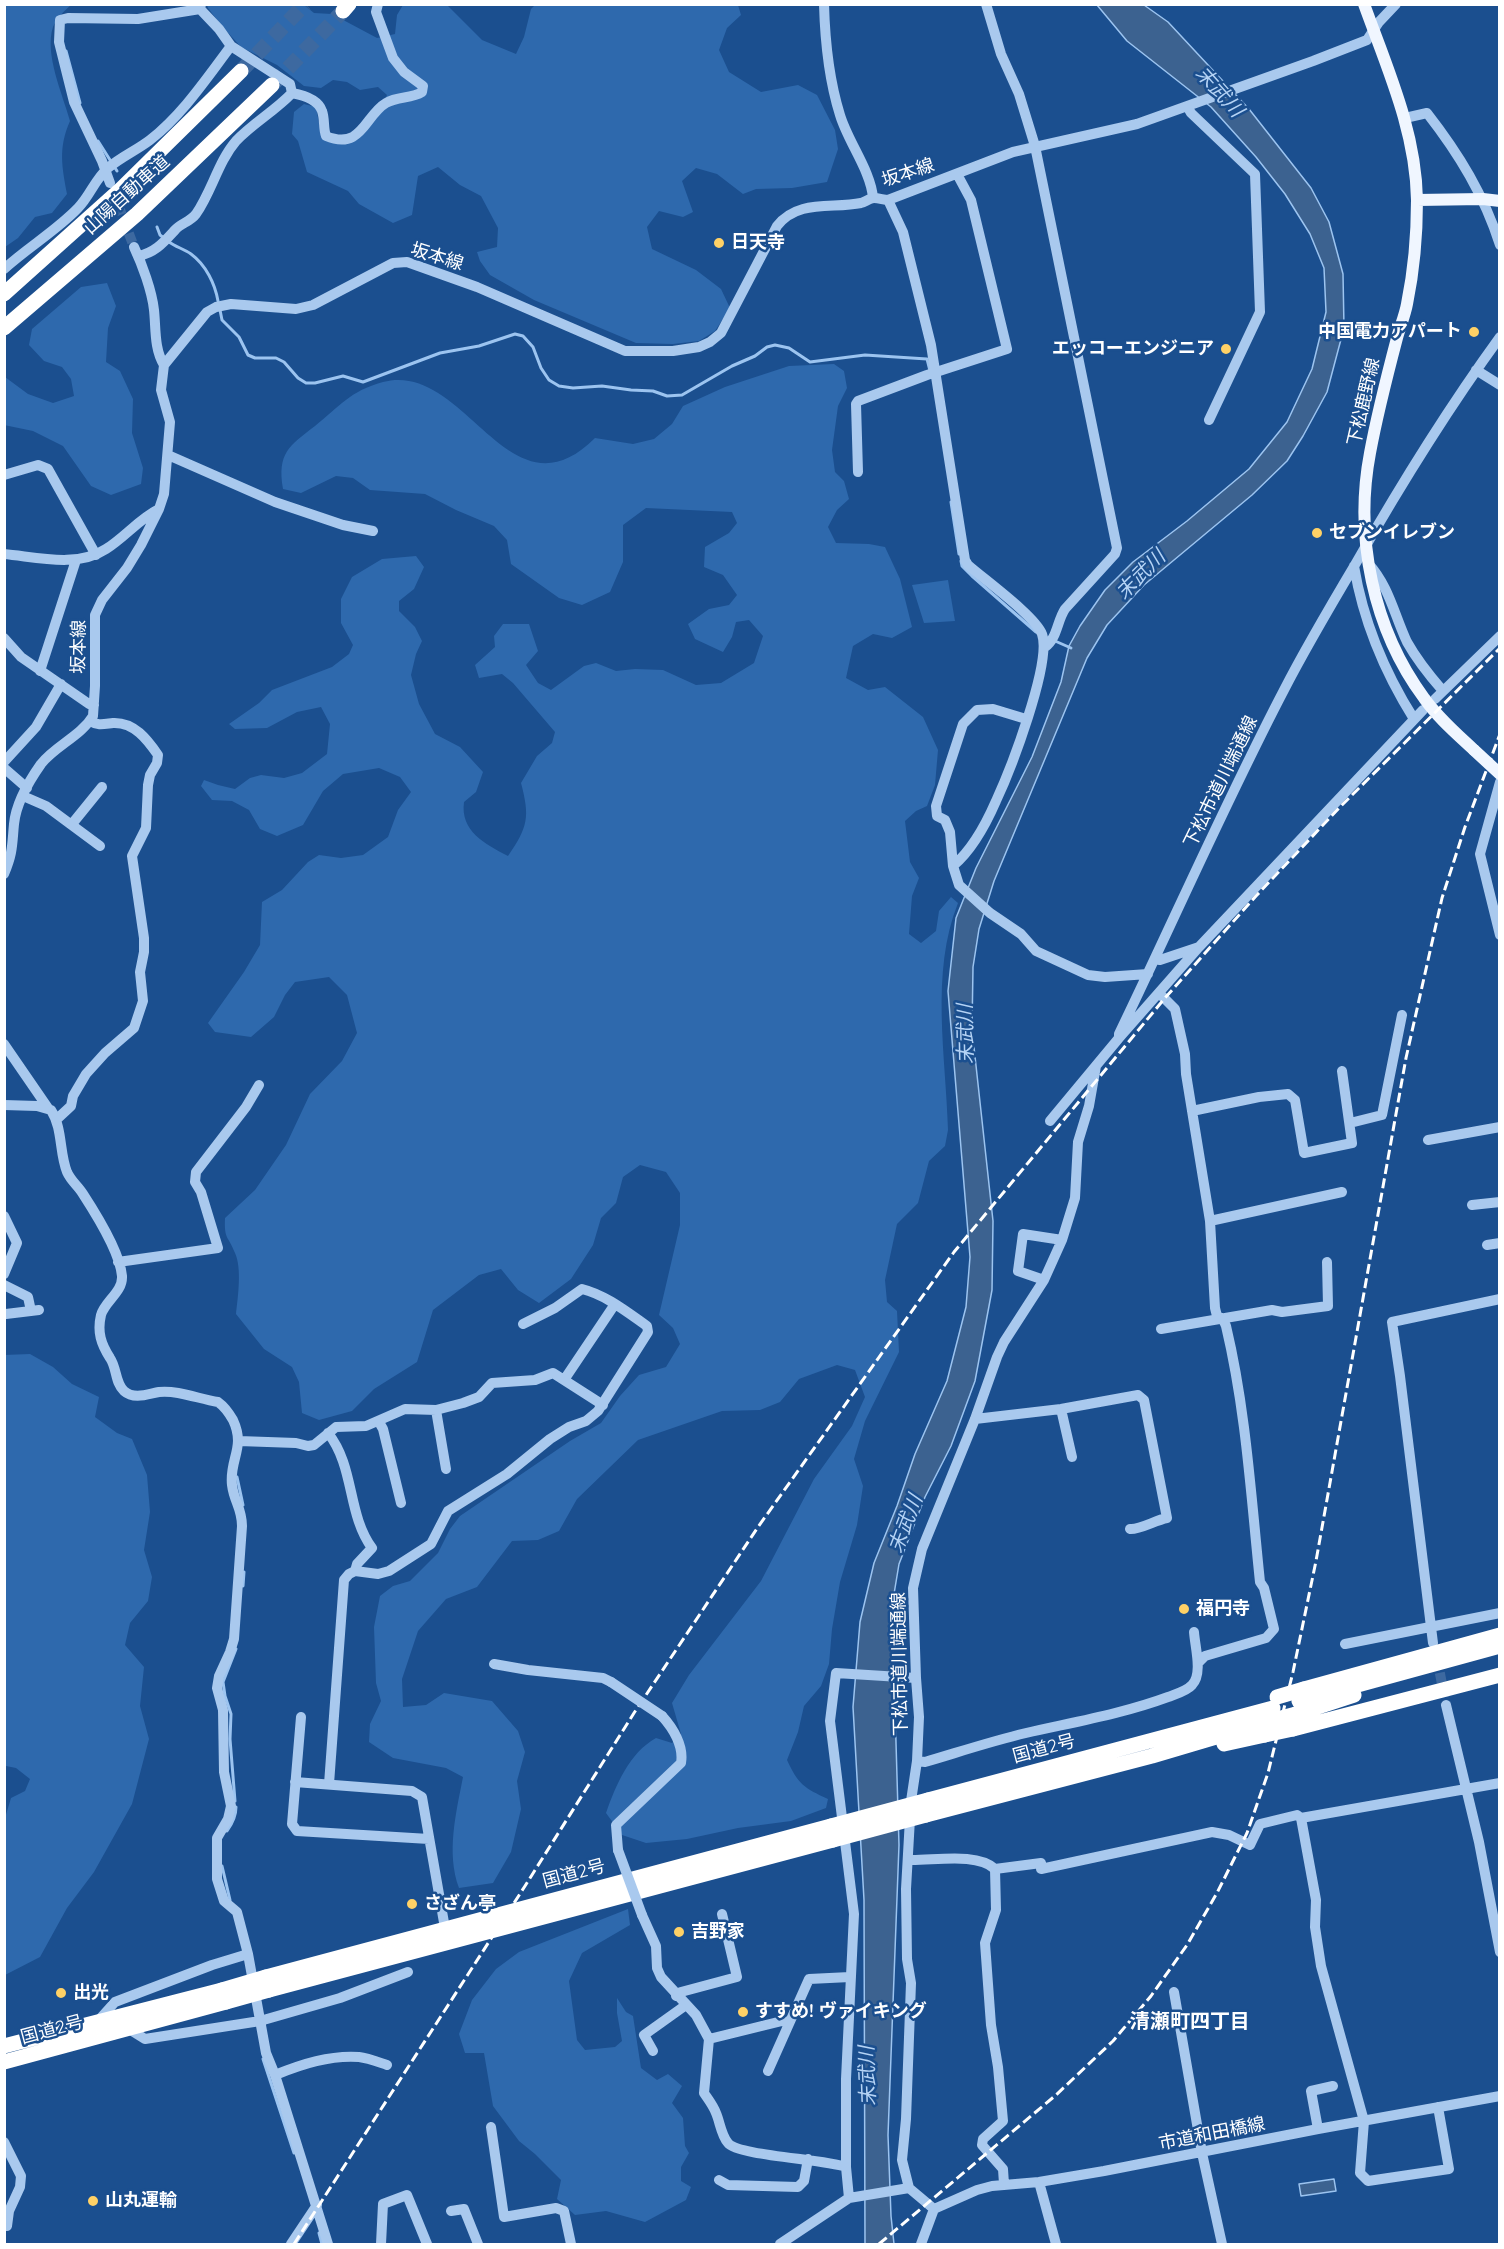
<!DOCTYPE html>
<meta charset="utf-8">
<style>
body{margin:0}
#map{position:relative;width:1504px;height:2249px;overflow:hidden;background:#1b4f8f;font-family:Quicksand,sans-serif}
canvas{display:block}
.frame{position:absolute;inset:0;border:6px solid #fff;pointer-events:none}
</style>
<div id="map">
<canvas width="1504" height="2249"></canvas>
<div class="frame"></div>
</div>
<script>
const c = document.querySelector('canvas').getContext('2d');
c.lineJoin = 'round';
function fillPath(path, color) {
  c.fillStyle = color;
  c.fill(path, 'evenodd');
}
function stroke(path, color, width, dash) {
  c.strokeStyle = color;
  c.lineWidth = width;
  c.lineCap = dash ? 'butt' : 'round';
  c.setLineDash(dash || []);
  c.stroke(path);
}
function drawText(font, color, halo, rows, align = 'center') {
  c.font = font + ' Quicksand,"Noto Sans JP",sans-serif';
  c.lineWidth = 5;
  c.setLineDash([]);
  c.textBaseline = 'middle';
  c.strokeStyle = halo;
  c.fillStyle = color;
  for (const [text, x, y, turn = 0] of rows) {
    c.save();
    c.translate(x, y);
    c.rotate((+turn || 0) * Math.PI / 180);
    c.textAlign = isNaN(turn) ? turn : align;
    if (halo) c.strokeText(text, 0, 0);
    c.fillText(text, 0, 0);
    c.restore();
  }
}
fillPath(new Path2D(`
 M5,5H71C65,10 56,19 53,27C44,54 63,95 70,121C58,148 62,167 67,194L52,213L35,217L18,238L5,247Z
 M207,5H304L314,13L332,14L377,38L395,34L397,15L403,5H447L482,40L516,54L524,37L531,9L535,5H738L741,15L727,28L719,50L729,72L761,92L798,85L817,95L835,130L838,149L827,182L792,188L756,189L743,194L717,174L696,168L682,181L693,212L683,217L659,211L647,227L652,249L696,270L721,289L730,308L715,331L699,341L673,344L636,343L534,300L490,275L480,261L477,252L497,247L498,228L481,196L460,185L438,167L418,176L412,215L393,223L359,204L348,191L307,172L298,141L292,134L294,112L304,104L316,107L321,134L332,143L350,142L378,113L387,95L378,87L360,90L347,82L333,80L321,88L304,86L277,65L241,47L221,25L208,8Z
 M107,283L116,306L108,328L106,362L120,371L133,399L132,433L143,468L141,484L111,495L91,486L63,446L33,431L4,425L5,377L28,394L53,403L74,396L71,379L62,367L44,361L29,345L32,329L81,287Z
 M834,364L844,371L847,388L838,406L832,450L835,472L844,481L849,499L837,510L828,527L836,543L869,544L885,547L900,579L912,627L892,638L873,634L853,646L846,678L868,690L885,687L923,717L938,750L935,785L927,806L916,811L905,821L910,862L919,878L912,896L909,934L921,943L936,931L939,911L951,897L958,903C930,973 946,1056 948,1130L945,1146L929,1161L918,1203L897,1224L885,1280L887,1302L897,1311L899,1352L865,1421L854,1459L863,1486L857,1525L840,1582L832,1629L829,1664L821,1686L804,1706L798,1732L787,1760C798,1784 804,1788 828,1799L826,1808L791,1821L738,1828L687,1839L646,1843L622,1835L606,1813C616,1785 629,1753 656,1738L672,1743L681,1734L672,1703L689,1675L761,1581L814,1479L852,1426L865,1397L855,1370L837,1365L799,1379L780,1402L760,1410L722,1411L638,1440L577,1499L559,1531L538,1540L512,1541L477,1587L446,1599L418,1631L402,1679L403,1707L426,1705L444,1693L492,1701L518,1731L525,1752L517,1781L521,1809L511,1852L493,1883L459,1888C446,1853 456,1813 463,1777L446,1768L393,1758L369,1742L370,1724L381,1701L376,1683L374,1627L380,1596L393,1586L410,1581L438,1553L450,1529L460,1516L570,1441L601,1423L620,1396L639,1375L666,1367L680,1344L673,1328L659,1315L680,1225V1193L666,1172L640,1165L623,1177L616,1203L601,1218L593,1245L571,1279L539,1303L518,1290L501,1269L479,1275L433,1310L417,1362L374,1389L352,1411L319,1420L302,1413L299,1382L292,1367L264,1349L236,1314C238,1297 242,1268 235,1253C228,1235 224,1240 225,1218L255,1190L286,1145L310,1094L342,1061L357,1033L347,995L329,977L295,982L285,995L274,1017L251,1037L215,1032L208,1023L244,972L260,945L262,902L282,890L308,862L319,855L341,858L363,855L388,837L398,810L411,792L400,777L379,768L343,774L323,791L303,825L277,836L260,829L249,810L232,801L212,800L201,786L204,780L218,785L235,789L250,778L261,775L284,778L302,773L327,754L330,724L321,707L297,712L267,728L235,729L229,724L259,703L272,690L332,667L349,654L353,645L341,623V599L352,577L382,559L416,556L424,567L414,589L399,601V611L415,627L422,641L416,654L411,675L419,704L435,734L460,747L483,772L476,792L464,802C460,831 485,844 508,856C528,827 530,817 521,783L537,756L552,743L555,732L513,683L502,674L479,678L475,665L495,647L494,636L503,624H529L538,651L526,665L538,683L551,690L584,666L596,663L616,671L635,669L663,670L696,685L721,683L754,663L763,636L749,620L736,622L732,637L723,652L695,639L688,624L709,609L729,605L737,595L723,575L704,567L705,547L729,533L737,523L732,512L646,508L623,525V562L610,592L582,605L559,598L511,564L507,540L494,526L456,510L425,494L370,490L353,478L336,476L301,493L283,489C277,453 289,446 315,426C340,406 350,391 383,382C466,360 509,524 595,438L633,444L654,439L672,424L683,406L725,387L789,366Z
 M948,580L955,621L924,623L912,585Z
 M30,1354L53,1367L72,1384L99,1397L95,1417L117,1433L132,1439L147,1475L150,1512L144,1550L152,1577L148,1601L130,1623L125,1645L144,1667L140,1706L149,1739L132,1804L94,1872L67,1908L40,1957L5,1975V1818L11,1798L25,1791L30,1779L16,1768L6,1766L5,1763L4,1355Z
 M628,1909L630,1925L582,1953L569,1981L577,2040L585,2050L615,2047L622,2041L617,2013V1998L626,2012L633,2016L641,2068L657,2080L668,2074L682,2086L672,2103L683,2118L685,2146L689,2153L681,2167V2181L691,2187L686,2200L645,2222L606,2211L575,2215L557,2199L561,2180L535,2154L519,2141L493,2106L484,2053H465L459,2034L472,2000L496,1969L519,1952Z`), '#2e69ad');
const water = new Path2D(`
 M1097,5H1144L1168,22L1249,109L1311,188L1329,222L1343,274L1344,328L1327,392L1303,436L1287,461L1252,495L1144,585L1107,625L1087,658L994,881L979,929L973,967L972,1029L993,1221L992,1290L975,1381L951,1446L925,1497L899,1564L892,1606L899,1845L888,2135L891,2216L894,2244H865L864,1900L853,1707L860,1622L874,1563L897,1506L915,1454L947,1381L966,1307L970,1257L948,991L956,918L976,868L1032,757L1061,682L1069,646L1080,626L1105,590L1133,562L1187,521L1249,469L1287,422L1312,369L1326,312L1324,268L1310,234L1285,194L1256,157L1211,107L1127,41Z
 M1334,2179L1336,2191L1301,2196L1299,2184Z`);
fillPath(water, '#3c6290');
stroke(water, '#9cc4f0', 1.5);
stroke(new Path2D(`
 M66,51L80,103
 M98,141L117,171
 M157,227L160,235L164,238
 M169,242C176,247 184,249 191,254C206,265 215,284 218,301
 M220,310L222,320L239,337L248,355L255,358H276L284,362L298,378L306,383H315L343,376L363,382L440,353L479,346L515,334L523,336L533,347L541,368L549,380L559,386L573,388L602,386L631,390L653,391L667,396L682,395L732,366L755,356L767,347L775,345L789,348L810,362L865,355L927,359L930,371
 M951,502L959,554
 M961,561L962,566L972,576L1036,632
 M1055,641L1071,648
 M237,1477L243,1505
 M243,1586L244,1572
 M235,1801L230,1739L231,1714L225,1696L223,1682L236,1649
 M227,1831C232,1824 236,1816 236,1807
 M222,1866L230,1900
 M263,2059L294,2153
 M319,2233L322,2244`), '#9cc4f0', 3);
stroke(new Path2D(`
 M113,191L134,247
 M1437,1658L1446,1705`), '#3d69a0', 10, [10, 5]);
stroke(new Path2D(`
 M241,71L305,4
 M272,85L343,11`), '#3d69a0', 15, [15, 8]);
stroke(new Path2D(`
 M824,4C825,41 829,80 840,115C848,142 871,171 873,198
 M986,4L1001,54L1019,94L1035,146L1117,548L1115,554L1065,609C1057,621 1057,639 1045,647
 M292,93C303,95 318,99 322,111C325,119 323,128 326,136C362,151 365,115 386,103C398,96 411,99 422,92L423,86L404,72L393,58L376,12L378,4
 M1187,106L1191,113L1255,174L1260,312L1209,420
 M1405,118L1427,113C1459,154 1484,195 1500,245
 M110,183L102,161L74,102L59,42L60,20L68,18L138,19L200,9L201,4
 M888,200L903,232L931,345L965,560L968,565C985,580 1035,616 1042,634C1052,663 1010,771 996,801C986,824 972,850 953,866L959,885L990,913L1021,934L1036,951L1088,975L1105,977L1148,974
 M134,247C142,264 152,291 154,310C156,328 154,349 164,365
 M138,256C155,253 164,242 175,230C181,223 190,222 196,214C212,191 218,162 236,141C253,123 275,111 292,93L290,84L231,46L219,29L200,9
 M4,269C28,247 56,231 78,208C90,196 95,179 108,168C121,157 137,150 150,140C183,114 206,79 231,46
 M1476,370L1500,385
 M168,455L275,502L343,525L373,531
 M858,472L856,404L858,401L927,375L1007,349L971,200L957,174
 M4,475L38,465L48,469L96,555
 M4,554C37,557 77,568 106,549C125,537 139,519 159,509
 M1368,563C1389,586 1394,614 1407,642C1417,660 1429,675 1443,691
 M1354,566C1363,620 1385,673 1414,719
 M4,638L21,657L89,704L94,705
 M40,671L76,560
 M1435,699L1500,636
 M4,762L36,727L61,684
 M4,768L27,788
 M1500,782L1480,854L1500,935
 M23,796L46,806L100,846
 M72,824L102,787
 M953,866L950,832L945,820L937,816L936,806L963,724L977,710L993,709L1026,719
 M4,874C13,853 12,845 14,824C16,803 29,781 41,764C55,746 81,736 93,716L95,686V615L102,600L127,568L141,545L159,509L164,494L170,422L161,390L164,365L207,312L216,307L231,304L296,309L313,305L393,263L407,262L477,287L625,351H673L699,347L710,342L721,333L777,226C798,199 832,209 861,203C865,202 870,198 874,198C879,198 884,200 888,200L1013,152L1137,124L1313,61L1367,40L1379,22L1396,4
 M1155,959L1160,960L1199,947
 M1159,993L1175,1009L1185,1054L1186,1074L1210,1221L1215,1308L1217,1316L1223,1319L1226,1326C1246,1410 1251,1496 1260,1582L1264,1588L1274,1629L1266,1638L1205,1656L1199,1662
 M1119,1038V1034C1174,920 1225,803 1284,690C1306,647 1331,605 1356,563C1400,486 1447,410 1500,337
 M4,1044L48,1108
 M4,1105L37,1106L51,1110C63,1129 59,1152 67,1172C71,1181 78,1186 83,1194C96,1214 120,1252 122,1276C123,1292 105,1301 101,1315C97,1332 101,1344 110,1358C117,1368 115,1383 124,1391C134,1400 148,1394 159,1392C178,1390 199,1399 218,1402C225,1407 229,1413 233,1420C246,1448 229,1459 232,1485C234,1502 242,1508 242,1526L234,1639L230,1652L219,1676L217,1688L223,1710L224,1772L231,1806L228,1819L217,1838V1879L224,1901L237,1912L248,1954L266,2053L275,2075L328,2244
 M1192,1111L1259,1097L1288,1094L1295,1100L1304,1153L1352,1143L1342,1071
 M57,1119L71,1106L73,1096L86,1074L105,1053L134,1028L143,1001L140,972L144,952V938L132,856L146,828L148,785L150,775L157,763L158,755C147,739 134,722 113,723C104,724 98,726 90,721
 M1050,1121L1119,1038L1199,947L1423,710
 M1350,1123L1382,1115L1402,1015
 M1428,1140L1500,1127
 M1472,1205L1500,1202
 M4,1216L17,1243L4,1274
 M1210,1221L1342,1192
 M1487,1245L1500,1243
 M118,1262L218,1248L201,1192L195,1182L196,1172L246,1107L259,1085
 M1044,1280L1018,1271L1023,1234L1062,1240
 M4,1285L28,1297L31,1311
 M6,1314L39,1310
 M1161,1329L1272,1310L1282,1312L1328,1306L1327,1262
 M564,1380L615,1304
 M1061,1409L1072,1457
 M436,1410L446,1469
 M975,1419L1061,1409L1138,1395L1144,1400L1167,1518C1156,1520 1139,1530 1130,1529
 M379,1422L383,1429L401,1503
 M328,1433C355,1467 347,1514 372,1548L357,1564L355,1571L349,1574L344,1580L329,1784
 M239,1441L296,1443L308,1446L314,1445L336,1427L366,1426L405,1409L436,1410L463,1403L479,1397L492,1383L535,1380L553,1373L603,1405
 M355,1571L378,1574L389,1571L431,1544L448,1511L507,1474L550,1439L569,1427L586,1421L598,1411L648,1332L647,1326C627,1312 606,1295 582,1289L555,1308L523,1324
 M1433,1643L1400,1376L1392,1322L1500,1299
 M1345,1644L1500,1613
 M494,1664L528,1670L603,1678L611,1682
 M1446,1705L1479,1842L1500,1952
 M301,1717L292,1824L297,1831L429,1839
 M917,1761L925,1762C959,1752 992,1741 1026,1733C1074,1722 1122,1714 1168,1697C1176,1694 1187,1691 1192,1685C1203,1674 1195,1647 1194,1632
 M295,1782L412,1791L422,1797L446,1934
 M1301,1818L1316,1900L1315,1927L1321,1966L1364,2121L1360,2173L1368,2181L1449,2169L1438,2107
 M618,1850L616,1825L681,1763C684,1746 673,1728 662,1716
 M908,1860C933,1861 977,1852 995,1869L1041,1863V1869L1212,1832L1229,1835L1250,1845L1260,1824L1297,1815L1301,1818L1500,1783
 M995,1869L996,1910L985,1943L991,2025L998,2067L1003,2121L983,2139L982,2145L1003,2169L1004,2184
 M642,1915L656,1946L657,1968L661,1977L696,2015L709,2039L704,2093C708,2099 713,2105 716,2113C720,2122 721,2135 728,2143C738,2156 824,2159 846,2167
 M1174,1992L1202,2153L1222,2244
 M676,1996L681,1992L737,1977L722,1914
 M98,2021L115,2002L212,1965L248,1954
 M129,2029L145,2039L260,2021L340,1998L408,1972
 M709,2039L782,2021L789,2022
 M653,2051L644,2035L686,2005
 M768,2071L809,1979L850,1977
 M275,2075C302,2064 330,2055 359,2057C368,2058 378,2062 387,2065
 M491,2127L504,2217L556,2208L564,2211L571,2244
 M1318,2129L1311,2091L1333,2086
 M4,2142L21,2176L20,2187L9,2211L7,2226
 M719,2180L728,2185L798,2187L804,2181L808,2159
 M1039,2182L1056,2244
 M849,2198L846,2167V2079L854,1914L830,1721L836,1673L916,1678
 M934,2209L977,2190L992,2186L1039,2182L1104,2171L1318,2129L1500,2096
 M451,2211L464,2209L478,2244
 M291,2244L317,2205
 M381,2244L383,2204L407,2195L427,2244
 M780,2244L849,2198L909,2188
 M921,2244L934,2209L909,2188L902,2160L906,2119L911,1983L907,1959L906,1889L911,1801L917,1761L919,1717L916,1678L913,1588L922,1549L975,1419L997,1357L1004,1342L1044,1280L1062,1240L1075,1198L1078,1142L1089,1106L1096,1066`), '#a9c9ee', 10);
stroke(new Path2D(`
 M1364,4C1387,68 1416,131 1417,200C1417,234 1414,270 1407,304C1405,315 1400,327 1397,338C1387,376 1377,415 1370,453C1354,537 1373,629 1424,698C1438,718 1457,734 1474,750
 M1417,200L1483,199L1500,201`), '#f0f6ff', 12);
stroke(new Path2D(`
 M343,11L349,4
 M4,294L121,189L241,71
 M4,328L137,214L272,85
 M1304,1689L1500,1635
 M1299,1701L1500,1646
 M1296,1714L1354,1695
 M1293,1729L1500,1675
 M1224,1744L1265,1735
 M928,1800L1273,1708
 M926,1815L1152,1756L1270,1721
 M266,1977L831,1826
 M269,1990L833,1840
 M4,2046L222,1990
 M4,2062L226,2002`), '#fff', 15);
stroke(new Path2D(`
 M294,2244L525,1886L634,1713L758,1527L954,1252L1165,998L1256,896L1340,807L1500,648
 M879,2244L1056,2095L1113,2041L1151,1996L1187,1945L1217,1893L1247,1833L1268,1773L1293,1672L1316,1561L1406,1058L1442,898L1465,827L1500,734`), '#fff', 3, [10, 4.5]);
stroke(new Path2D(`
 M611,1682L662,1716
 M618,1850L642,1915`), '#a9c9ee', 10);
stroke(new Path2D(`
 M1474,750L1500,774`), '#f0f6ff', 12);
stroke(new Path2D(`
 M1277,1697L1304,1689
 M1270,1721L1296,1714
 M1265,1735L1293,1729
 M831,1826L928,1800
 M833,1840L926,1815
 M222,1990L266,1977
 M226,2002L269,1990`), '#fff', 15);
for (const [x, y, r, color] of [
 [719,243,6,"#ffd166"],
 [1474,332,6,"#ffd166"],
 [1226,349,6,"#ffd166"],
 [1317,533,6,"#ffd166"],
 [1184,1609,6,"#ffd166"],
 [412,1904,6,"#ffd166"],
 [679,1932,6,"#ffd166"],
 [61,1993,6,"#ffd166"],
 [743,2012,6,"#ffd166"],
 [93,2201,6,"#ffd166"]
]) {
  const dot = new Path2D();
  dot.arc(x, y, r, 0, 2 * Math.PI);
  c.fillStyle = color;
  c.fill(dot);
  stroke(dot, '#1b4f8f', 2);
}
drawText('18px', '#fff', '#1b4f8f', [
 ["坂本線",908,173,-18],
 ["山陽自動車道",127,195,-42],
 ["坂本線",437,257,17],
 ["下松鹿野線",1364,402,-77],
 ["坂本線",79,647,-89],
 ["下松市道川端通線",1221,782,-64],
 ["下松市道川端通線",900,1664,-91],
 ["国道2号",1044,1749,-15],
 ["国道2号",574,1874,-15],
 ["国道2号",52,2030,-15],
 ["市道和田橋線",1212,2134,-11]
]);
drawText('bold 18px', '#fff', '#1b4f8f', [
 ["日天寺",731,243],
 ["中国電力アパート",1462,332,"right"],
 ["エッコーエンジニア",1214,349,"right"],
 ["セブンイレブン",1329,533],
 ["福円寺",1196,1609],
 ["さざん亭",424,1904],
 ["吉野家",691,1932],
 ["出光",73,1993],
 ["すすめ! ヴァイキング",755,2012],
 ["山丸運輸",105,2201]
], 'left');
drawText('italic 20px', '#b5d3f5', '#1b4f8f', [
 ["末武川",1219,92,48],
 ["末武川",1141,575,-45],
 ["末武川",966,1034,-91],
 ["末武川",906,1524,-69],
 ["末武川",868,2076,-92]
]);
drawText('bold 20px', '#fff', '#1b4f8f', [
 ["清瀬町四丁目",1190,2022]
]);
</script>
